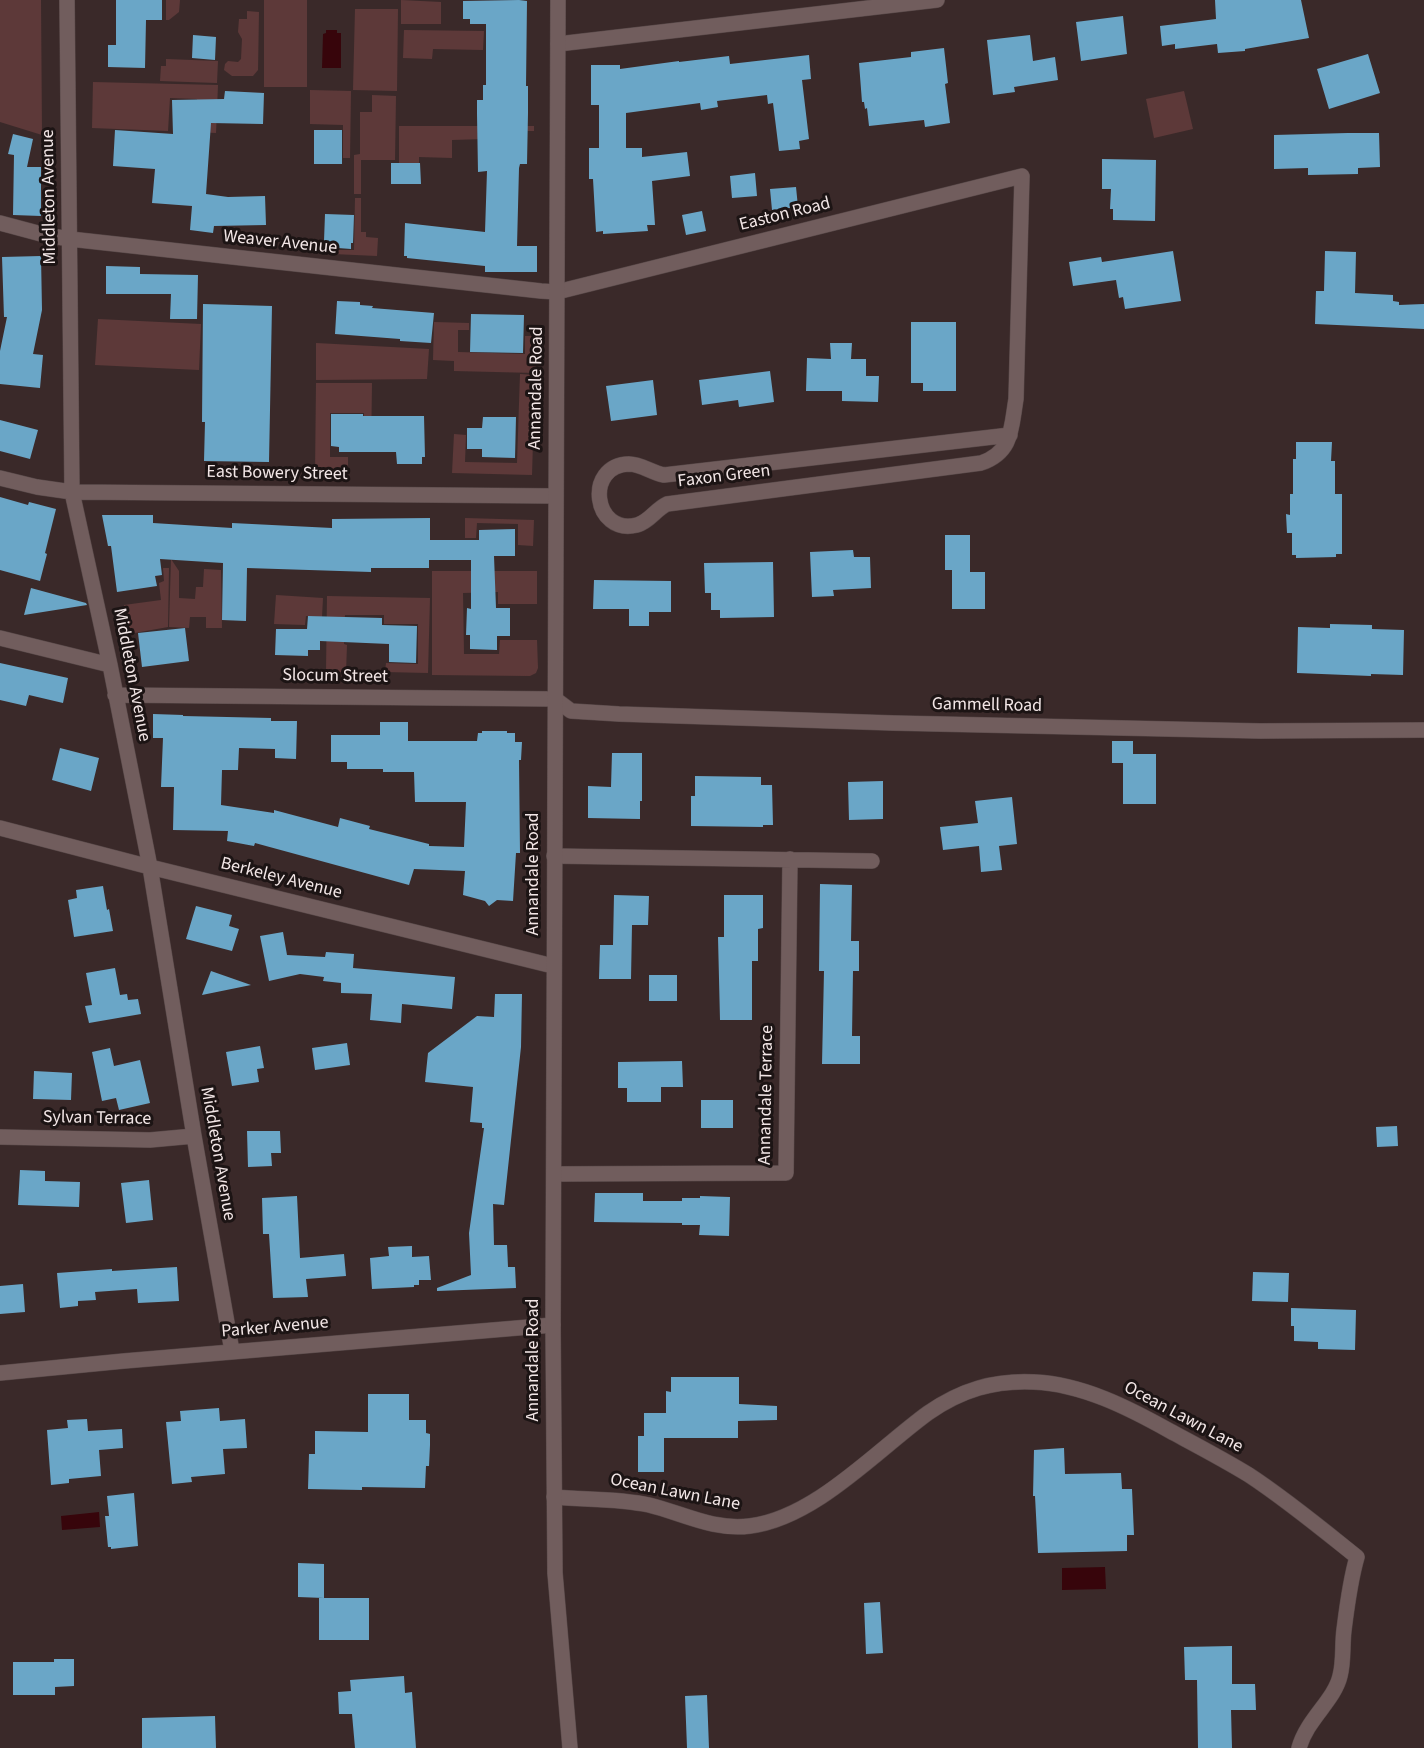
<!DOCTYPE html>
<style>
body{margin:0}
canvas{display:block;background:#3a2929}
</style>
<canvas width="1424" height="1748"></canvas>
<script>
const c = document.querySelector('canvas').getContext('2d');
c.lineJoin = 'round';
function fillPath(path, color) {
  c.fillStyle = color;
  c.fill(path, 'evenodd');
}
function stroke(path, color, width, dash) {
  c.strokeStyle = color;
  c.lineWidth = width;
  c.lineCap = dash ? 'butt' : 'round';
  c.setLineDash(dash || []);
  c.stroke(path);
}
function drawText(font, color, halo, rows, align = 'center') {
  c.font = font + ' "Source Sans 3",sans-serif';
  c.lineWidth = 6;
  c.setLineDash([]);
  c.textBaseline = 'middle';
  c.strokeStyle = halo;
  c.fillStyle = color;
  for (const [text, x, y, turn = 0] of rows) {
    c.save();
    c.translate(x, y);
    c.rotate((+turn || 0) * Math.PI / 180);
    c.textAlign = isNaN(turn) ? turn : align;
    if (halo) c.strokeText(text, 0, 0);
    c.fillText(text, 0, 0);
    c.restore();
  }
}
fillPath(new Path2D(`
 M0,0H41L42,135L0,122Z
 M166,0H180L179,12L169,20H166Z
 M264,0H307V87H264Z
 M401,0L441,2V24H401Z
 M355,9H398L397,91L353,90Z
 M247,11L259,12L258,70L253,76H232L224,70L225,64L228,61L238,62L241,59L242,39L238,32L239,19H247Z
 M404,30L484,31L483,50L433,49L432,59L403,58Z
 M166,59L218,61L217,83L160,81L161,66H166Z
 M93,82L218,85L216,133L197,132V99L170,98L168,131L92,128Z
 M310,90L351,91L350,158H343V125L310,124Z
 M1184,91L1193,129L1154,138L1146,99Z
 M372,95L396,96L395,160H361V194H354V155L360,154V112H372Z
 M399,126H534V131H484V139L452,140V158L419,157V175H399Z
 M355,198H361V232H366V237L378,238L377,256L333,254L334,250H354Z
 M98,319L201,324L199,370L95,365Z
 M434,322L469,323V330H458V352L525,354V336H537L536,373L454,371V361L433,360Z
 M316,343L429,349L427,379L316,380Z
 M520,374L535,375L532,475L452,473L454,434L466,435L465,462L517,463Z
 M316,383H372L371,451H364V413H330V457H348V476L315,475Z
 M465,518L534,520L533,546L518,545V524L477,523L476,538H465Z
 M171,559L179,571V598L195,599L196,587H203L204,569L221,570L222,628H206V617H190L189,628L169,627Z
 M163,568H169L168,627L129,634L124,605L161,600L159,583L164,581Z
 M432,571H537V604H498V592L463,593L464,654H499L500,640H537L538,668L536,673L530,676L432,675Z
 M276,595L323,598L322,617L306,616L305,625L274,624Z
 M327,596L430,598L428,673L385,672L386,663L418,664V624H384V615H345L344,644L347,645L346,672H326Z`), '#5d3939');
fillPath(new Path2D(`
 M326,30H337V33H341V68H322L323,34L326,33Z
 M99,1512L100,1527L62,1530L61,1516Z
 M1105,1567L1106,1589L1062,1590V1568Z`), '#37050b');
fillPath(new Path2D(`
 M116,0H162V20H146L145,68L108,67V45H116Z
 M519,0L527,1L526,86H528V113L527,164H520L519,168L517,246H537V272H485V266L407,258V256H404L405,223L485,232L487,171L478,172L477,114V100H483V85H486V24H470V19H463V1Z
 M1215,0H1301L1309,38L1245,49V51L1218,53L1217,44L1175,49V44L1162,46L1160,26L1216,19Z
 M1123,16L1127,54L1081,61L1076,22Z
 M193,35L216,37L215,60L192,58Z
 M1030,35L1033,61L1055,57L1058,80L1014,87L1015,92L993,95L987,40Z
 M944,48L948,83L945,84L950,123L925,127L924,120L869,126L867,108L865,109L864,102H862L859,63L911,57V52Z
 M1368,54L1380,93L1329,109L1317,69Z
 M809,55L811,79L802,80L809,139L799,141L800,149L779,151L773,103L768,104L767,95L717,101L718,107L701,110L700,103L626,113V148H642V157L687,152L690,176L652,181L655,225H647L648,231L603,234V231L596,232L593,179H589V148H599V105H591V65H620V69L679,61V62L729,56L730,64Z
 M225,91L264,93L263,124L211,123L206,194L228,197L265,196L266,225L214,226L213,233L190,230L192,206L152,203L155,169L113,166L115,130L173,134L172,100L224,99Z
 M314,130H342V164H314Z
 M1348,133H1379L1380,167L1358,168V174L1308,175V168L1274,169V135Z
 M13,134L33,139L27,167H41V216L13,215L14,155L8,154Z
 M1102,159L1156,160L1155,221L1113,220V209H1110L1111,189H1102Z
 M391,163H420L421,184H391Z
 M755,173L757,196L732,198L730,176Z
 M796,187L798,207L772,210L770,189Z
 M702,211L706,231L686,235L682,215Z
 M325,214L354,215L353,243H351V249L325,247L326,242L324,241Z
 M1173,251L1181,301L1125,309L1123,297L1119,298L1116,280L1073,286L1069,262L1101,257L1102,262Z
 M1325,251L1356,252L1355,293L1393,295V301L1399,302V305L1424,304V329L1315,324L1316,291H1324Z
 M41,256L42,310L33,354L43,355L40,388L0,384V351L7,317H4L2,257Z
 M106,266L140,267V274L198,275L197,319H170L171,294H106Z
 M337,301L360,302V305L373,306L372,308L434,313L431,343L400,341V339L335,334Z
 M203,304L272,306L269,462L204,461L205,422H202Z
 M471,314L524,315L523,353L470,352Z
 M911,322H956V391H923V383H911Z
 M830,343H852L851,359H866V376H879L878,402L842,401V391H806L807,358L831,359Z
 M770,371L774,402L739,407L738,400L702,405L699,380Z
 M653,380L657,415L611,421L606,386Z
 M331,414H363V416H424L425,457H422V464H397L396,452H339V447L331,446Z
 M483,417H516L515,458L482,457V449H467V428H482Z
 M0,420L38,430L30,459L0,451Z
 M1296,442H1332L1331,461H1335V494H1342V554H1336V557L1296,558V555H1292V533H1287L1286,514L1290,515V494H1293V459H1296Z
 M0,497L28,505L29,502L56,509L45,553L47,554L40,581L0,570Z
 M102,515H153V523L232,528V523L332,528V519L430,518V540H479V530L515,529V556H494L496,608H510V636H497V650L470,649V635H466L467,608L471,609V560H429V568H371V572L247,568L246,621L222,620L223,563L160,559L162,575L155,576L157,586L117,592L111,546H108Z
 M945,535H970V572H985V609H952V570H945Z
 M853,550L854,557H870L871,588L833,590L834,596L812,597L810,552Z
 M773,562L774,617L720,618V610H711V593H705L704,563Z
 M594,580L671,581V612H649V626H629V609H593Z
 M31,588L86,603L87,605L24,615Z
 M308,616L382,618V625L417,626L416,663L389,662V644L320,641V650H308V656L275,655L276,629H307Z
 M1330,624L1372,625V629L1404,630L1403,675L1371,674V676L1297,673L1298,627L1330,628Z
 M185,628L189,661L142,667L138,633Z
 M0,663L68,678L63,703L29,695L26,706L0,700Z
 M153,714L183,715V716L271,718V721H297L296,759L275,758V749L239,748L238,770H222L221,805L274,813V810L338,827L340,818L370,826L369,829L429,844V846L464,847L466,802H415L414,772H383V769H347V762H331V735H380V722H408V741H477L478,733H482V731H507V733H515V742H522L521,760H519L520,853H516L513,901L497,900L489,906L485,901L463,895L465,871L414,869L409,885L255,843L254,846L227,841L228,831L173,830L174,787H161L163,738H153Z
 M1112,741H1133V754H1156V804H1123V763H1112Z
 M60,748L99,758L91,791L52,780Z
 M612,753H642V801H640V819L588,818V786L611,787Z
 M695,776L761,777V785H772L773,825H763V827L691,826V796H695Z
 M883,781V819L849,820L848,782Z
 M1012,797L1017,844L999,846L1002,870L981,872L979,846L943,850L940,827L978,823L975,801Z
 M820,884L852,885L851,941H859V971H853L852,1036H860V1064H822L824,971H819Z
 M103,886L107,910L109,909L113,931L74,937L68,900L77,898L76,890Z
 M614,895L649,896L648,925H632L631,979H599L600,945H613Z
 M724,895H763V928L758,929V961H752V1020H720L718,937H724Z
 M196,906L232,915L229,926L239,929L232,951L186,939Z
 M283,932L287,955L325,957L326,952L354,954L353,968L455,977L452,1009L402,1004L401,1023L370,1020L372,994L341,993V983L323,981L324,977L300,974L269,981L260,936Z
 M115,968L120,995L127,994L128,1000L138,999L141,1014L89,1023L85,1006L92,1005L86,973Z
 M211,971L251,985L202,995Z
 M649,975H677V1001H649Z
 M495,994H522L521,1047L504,1205L493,1204L494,1245H507L508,1267H515L516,1288L437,1291V1288L471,1275L469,1233L484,1128H482V1123L470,1122L473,1087L425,1082L428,1053L477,1016L494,1017Z
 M347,1043L350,1065L315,1070L312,1048Z
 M260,1046L264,1068L257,1069L259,1082L232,1086L226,1052Z
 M110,1048L114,1066L140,1060L150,1103L119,1110L116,1098L102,1101L92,1052Z
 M682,1061L683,1087H661V1102H627V1088H618V1062Z
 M34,1071L72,1073L71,1100L33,1099Z
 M701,1100H733V1128H701Z
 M1397,1126L1398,1146L1377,1147L1376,1127Z
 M247,1131H280L281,1153H271L272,1166L248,1167Z
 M20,1170L45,1171V1181L80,1182L79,1207L18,1205Z
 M149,1180L153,1220L126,1223L121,1183Z
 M595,1193H643V1201H682V1198H700V1196L730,1197L729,1236L699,1235L700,1225H682V1223L594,1222Z
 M297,1196L300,1258L344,1254L346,1276L306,1279L308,1297L273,1298L269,1234H263L262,1198Z
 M412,1246V1257L429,1256L431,1280H419V1285H414V1287L372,1289L370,1258L389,1256L388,1247Z
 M177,1267L179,1301L138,1303L137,1289L95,1292L96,1300L78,1301V1306L60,1308L57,1273L112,1269V1271Z
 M1253,1272L1289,1273L1288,1302L1252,1301Z
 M23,1284L25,1312L0,1314V1286Z
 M1291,1308L1356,1310L1355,1350L1318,1349V1342L1294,1341V1326H1291Z
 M671,1377H739V1404L777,1406V1420L738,1421V1438H664V1472H638V1436H644V1413H666V1391L671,1392Z
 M368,1394H409V1420H426V1433L430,1434V1445L429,1466H426L425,1488L362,1487V1490L308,1489L309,1454H315V1431L368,1432Z
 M219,1408L220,1421L245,1419L247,1448L223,1449L225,1474L191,1477L192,1482L172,1484L166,1422L181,1421L180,1411Z
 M87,1419L88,1431L122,1429L123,1448L99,1450L101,1476L69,1479V1483L51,1485L47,1430L68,1428L67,1420Z
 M1064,1448L1065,1474L1121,1473L1122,1489H1132L1134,1535H1127V1551L1038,1553L1035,1496H1033L1034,1450Z
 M134,1493L138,1546L111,1549V1547H108L105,1516H109L107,1496Z
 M298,1563L324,1564V1598L298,1597Z
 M319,1598H369V1640H319Z
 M880,1602L883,1653L866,1654L864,1603Z
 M1232,1646V1684H1255L1256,1710H1231L1232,1748H1198L1197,1680H1185L1184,1647Z
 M54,1659H74V1686L55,1687V1695H13V1662H54Z
 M404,1676L405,1693L412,1692L416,1748H355L352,1714H339L338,1692L351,1691L350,1680Z
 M707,1695L709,1748H687L685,1696Z
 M215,1716L216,1748H142V1718Z`), '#6aa6c7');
const minor = new Path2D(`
 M67,0L72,492L110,665L150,867L194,1136L232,1351
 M558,44L937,0
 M0,223L45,235L70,239L541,291L557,292L1022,176L1016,399C1011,428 1013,452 981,463L667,504C656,509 649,522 637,525C593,536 584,465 629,464C641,464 652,473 664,475L1010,435
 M0,478L37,487L72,492L555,496
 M0,638L110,665
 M115,695L555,699L571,711L619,714L893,723L1260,731L1424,730
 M0,828L150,867L553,966
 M554,856L872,861
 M0,1137L150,1140L194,1136
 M554,1174L786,1173L790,859
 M0,1373L124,1361L553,1325
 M554,1497C586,1500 617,1498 649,1505C682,1513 714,1531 750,1526C815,1518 877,1450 928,1413C961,1390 994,1380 1034,1382C1082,1384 1129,1408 1170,1431C1196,1445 1223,1459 1249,1475C1287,1500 1322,1529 1357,1557C1350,1581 1347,1606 1344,1630C1342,1645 1344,1661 1340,1676C1334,1701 1307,1719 1299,1748`);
const tertiary = new Path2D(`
 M558,0L553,1325L555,1573L570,1748`);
stroke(minor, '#574848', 16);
stroke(tertiary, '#574848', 16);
stroke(minor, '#715d5d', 15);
stroke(tertiary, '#715d5d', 15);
drawText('18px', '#f2e6e6', '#1c1414', [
 ["Middleton Avenue",50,197,-91],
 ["Easton Road",785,215,-14],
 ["Weaver Avenue",280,243,6],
 ["Annandale Road",537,388,-89],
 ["East Bowery Street",277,474,1],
 ["Faxon Green",724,477,-7],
 ["Middleton Avenue",131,675,79],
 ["Slocum Street",335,677,1],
 ["Gammell Road",987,706,1],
 ["Annandale Road",534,874,-90],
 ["Berkeley Avenue",281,879,14],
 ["Annandale Terrace",767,1095,-89],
 ["Sylvan Terrace",97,1119,1],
 ["Middleton Avenue",217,1154,80],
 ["Parker Avenue",275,1328,-5],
 ["Annandale Road",534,1360,-90],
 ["Ocean Lawn Lane",1183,1418,28],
 ["Ocean Lawn Lane",675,1493,11]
]);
</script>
